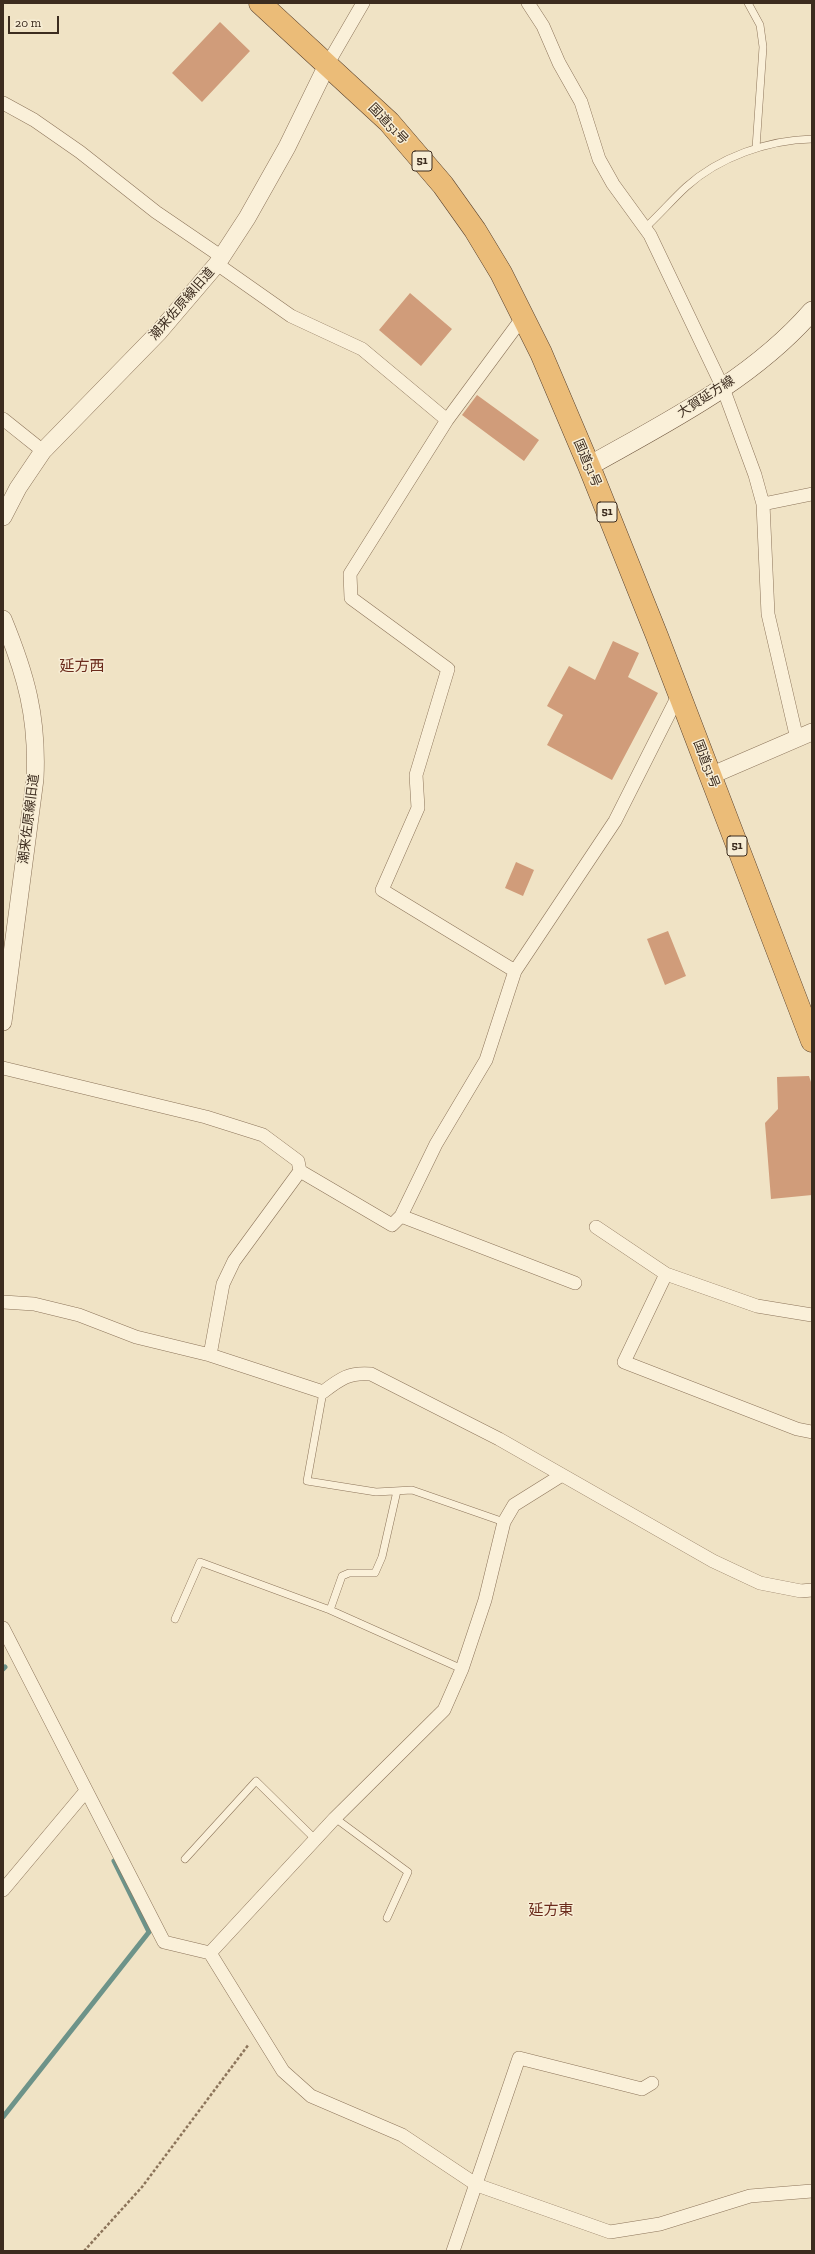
<!DOCTYPE html>
<meta charset="utf-8">
<style>
body{margin:0}
#map{position:relative;width:815px;height:2254px;overflow:hidden;background:#f0e3c5;font-family:"Zilla Slab",serif}
canvas{display:block}
.frame{position:absolute;inset:0;border:4px solid #3c2c1f;pointer-events:none}
.scale{position:absolute;left:8px;top:16px;width:51px;height:18px;box-sizing:border-box;border:2px solid #3c2c1f;border-top:0;padding-left:5px;font-size:12px;line-height:14px;white-space:nowrap;color:#3c2c1f;-webkit-text-stroke:3px #f7edd5;paint-order:stroke}
</style>
<div id="map">
<canvas width="815" height="2254"></canvas>
<div class="frame"></div>
<div class="scale">20 m</div>
</div>
<script>
const c = document.querySelector('canvas').getContext('2d');
c.lineJoin = 'round';
function stroke(path, color, width, dash) {
  c.strokeStyle = color;
  c.lineWidth = width;
  c.lineCap = dash ? 'butt' : 'round';
  c.setLineDash(dash || []);
  c.stroke(path);
}
function fillPath(path, color) {
  c.fillStyle = color;
  c.fill(path, 'evenodd');
}
function drawText(font, color, halo, rows, align = 'center') {
  c.font = font + ' "Zilla Slab","Noto Sans JP",serif';
  c.lineWidth = 3;
  c.setLineDash([]);
  c.textBaseline = 'middle';
  c.strokeStyle = halo;
  c.fillStyle = color;
  for (const [text, x, y, turn = 0] of rows) {
    c.save();
    c.translate(x, y);
    c.rotate((+turn || 0) * Math.PI / 180);
    c.textAlign = isNaN(turn) ? turn : align;
    if (halo) c.strokeText(text, 0, 0);
    c.fillText(text, 0, 0);
    c.restore();
  }
}
stroke(new Path2D(`
 M3,1669L5,1667
 M3,2117L149,1932L114,1861`), '#6d9389', 5);
fillPath(new Path2D(`
 M220,22L250,51L202,102L172,73Z
 M410,293L452,329L421,366L379,330Z
 M477,395L539,440L524,461L462,415Z
 M613,641L639,653L628,677L658,693L612,780L547,745L563,715L547,706L569,666L595,680Z
 M516,862L534,870L523,896L505,888Z
 M668,931L686,976L665,985L647,939Z
 M809,1076L812,1085V1195L771,1199L765,1123L778,1109L777,1077Z`), '#d09c7a');
const service = new Path2D(`
 M748,3L760,25L763,47L756,148
 M645,228C659,215 672,200 686,187C719,157 768,140 812,139
 M323,1392L307,1481L376,1492L412,1490L504,1522
 M330,1610L342,1576L349,1573H375L382,1557L397,1491
 M175,1619L200,1562L330,1610L462,1669
 M335,1818L408,1872L387,1918
 M185,1859L256,1781L315,1839`);
const minor = new Path2D(`
 M528,3L543,26L559,63L581,102L599,159L613,184L650,235L723,388L755,475L763,504L768,614L797,739
 M327,65L363,3
 M3,103L34,120L80,152L156,212L222,257
 M217,264L291,316L362,349L447,420
 M3,419L43,451
 M763,504L812,494
 M515,971L382,890L418,808L416,775L448,669L351,598L350,574L447,420L523,317
 M3,1068L206,1117L263,1135L298,1161L300,1171L392,1225L401,1216L436,1144L486,1060L515,971L615,821L679,694
 M401,1216L575,1283
 M596,1227L666,1274L757,1306L812,1315
 M666,1274L624,1362L797,1429L812,1432
 M3,1302L34,1304L79,1315L136,1337L210,1355L323,1392C340,1379 349,1372 371,1374L499,1439L713,1561L760,1583L801,1591L812,1590
 M210,1355L223,1284L234,1261L300,1171
 M3,1628L164,1942L210,1953L283,2071L311,2096L402,2135L477,2185L610,2232L660,2224L750,2196L812,2191
 M3,1890L86,1791
 M210,1953L335,1818L444,1710L462,1669L485,1600L504,1522L514,1505L562,1475
 M453,2251L519,2058L642,2089L652,2083`);
const tertiary = new Path2D(`
 M3,517L18,488L43,451L159,332L217,264L247,218L287,147L327,65
 M3,619C26,675 38,717 35,779L3,1022
 M710,776L812,732`);
const secondary = new Path2D(`
 M589,466C667,422 752,380 812,311`);
const trunk = new Path2D(`
 M260,3L389,122L443,185L475,230L501,273L541,353L589,466L657,636L812,1041`);
stroke(service, '#8c745a', 8);
stroke(minor, '#8c745a', 14);
stroke(tertiary, '#8c745a', 18);
stroke(secondary, '#6e553d', 20);
stroke(trunk, '#5a422e', 23);
stroke(new Path2D(`
 M84,2251L142,2187L249,2044`), '#8c745a', 2.5, [3, 2]);
stroke(service, '#faf0d9', 7);
stroke(minor, '#faf0d9', 13);
stroke(tertiary, '#faf0d9', 17);
stroke(secondary, '#faf0d9', 19);
stroke(trunk, '#ebbc78', 22);
for (const [x, y, w] of [
 [422,161,20],
 [607,512,20],
 [737,846,20]
]) {
  const box = new Path2D();
  box.roundRect(x - w / 2, y - 10, w, 20, 3);
  c.fillStyle = '#f7edd5';
  c.fill(box);
  stroke(box, '#3c2c1f', 1);
}
drawText('bold 12px', '#3c2c1f', null, [
 ["51",422,161],
 ["51",607,512],
 ["51",737,846]
]);
drawText('13px', '#3c2c1f', '#f7edd5', [
 ["国道51号",388,124,46],
 ["潮来佐原線旧道",182,304,-49],
 ["大賀延方線",706,397,-33],
 ["国道51号",587,463,67],
 ["国道51号",706,764,69],
 ["潮来佐原線旧道",29,819,-83]
]);
drawText('15px', '#6b2b1c', '#f7edd5', [
 ["延方西",82,667],
 ["延方東",551,1911]
]);
</script>
